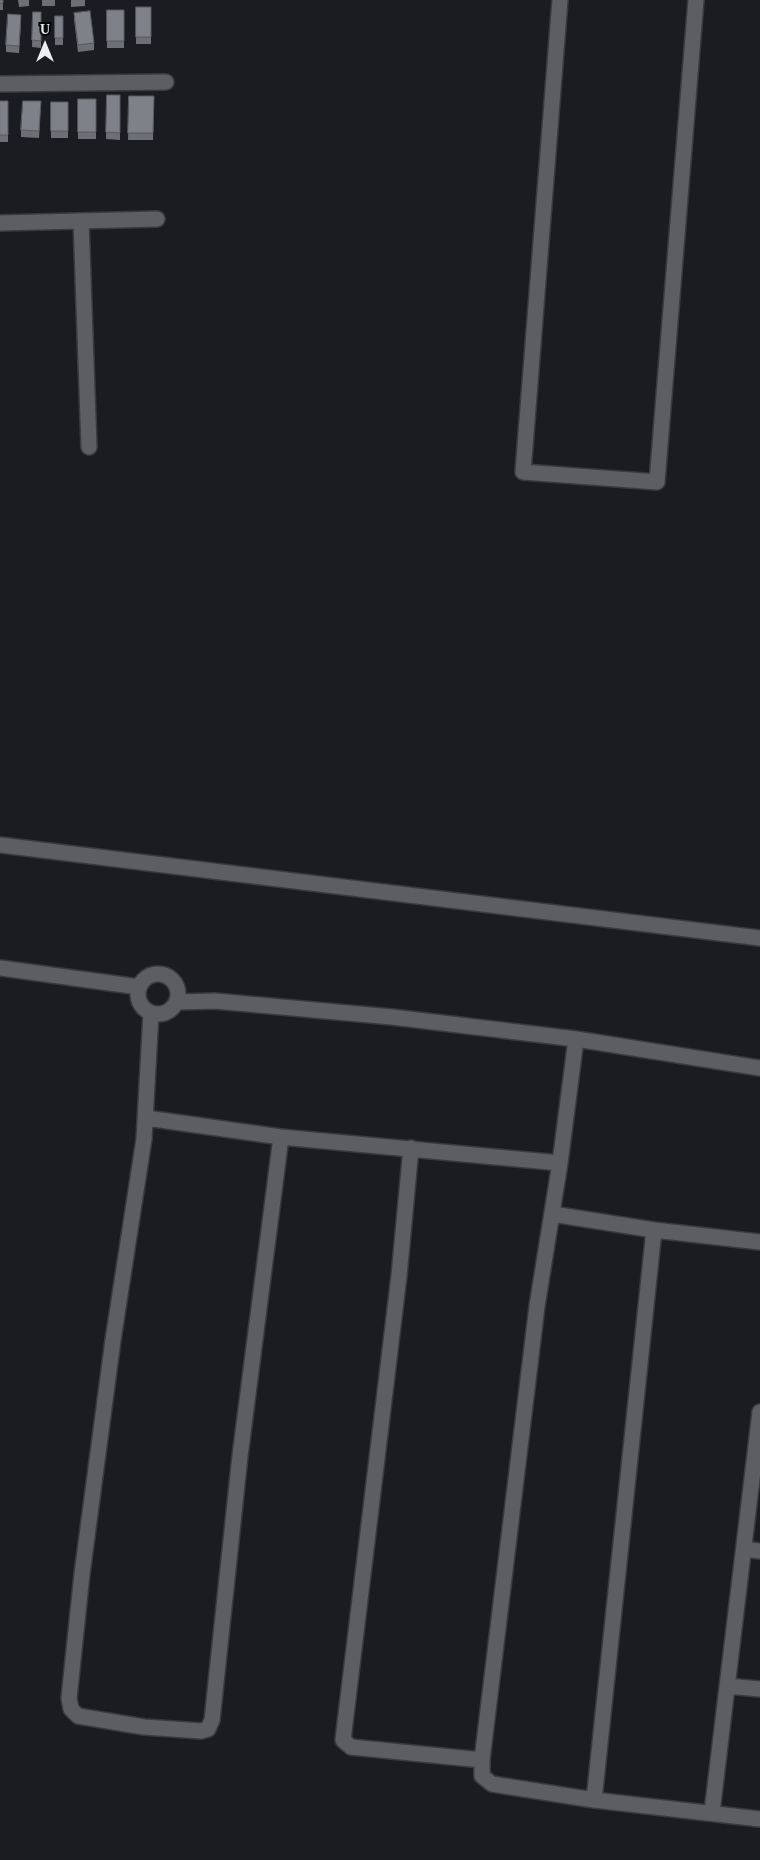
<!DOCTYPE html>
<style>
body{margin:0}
#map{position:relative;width:760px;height:1860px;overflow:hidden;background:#1b1c21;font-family:Georgia,serif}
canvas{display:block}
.north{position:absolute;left:20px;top:20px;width:50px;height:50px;-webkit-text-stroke:4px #060709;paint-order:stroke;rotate:0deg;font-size:14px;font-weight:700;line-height:20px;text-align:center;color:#edeef2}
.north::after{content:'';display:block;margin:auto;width:18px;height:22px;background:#edeef2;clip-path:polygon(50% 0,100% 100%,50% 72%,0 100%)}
</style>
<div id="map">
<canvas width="760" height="1860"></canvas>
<div class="north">U</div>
</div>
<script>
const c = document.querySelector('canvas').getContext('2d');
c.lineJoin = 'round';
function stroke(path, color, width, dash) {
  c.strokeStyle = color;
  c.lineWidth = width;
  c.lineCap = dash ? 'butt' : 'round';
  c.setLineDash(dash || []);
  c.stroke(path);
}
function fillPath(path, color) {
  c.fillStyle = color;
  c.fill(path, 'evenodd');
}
const minor = new Path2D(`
 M560,0L523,472L657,482L696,0
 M0,84L166,82
 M81,221L89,447
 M0,223L157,219
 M0,845L760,938
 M0,968L139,987
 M138 994a20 20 0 1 1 40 0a20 20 0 1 1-40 0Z
 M177,1002L215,1001L392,1017L576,1039L760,1068
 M146,1118L281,1137L240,1456L212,1720L208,1729L201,1731L144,1727L78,1716L71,1709L69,1698L82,1574L113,1340L144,1139L151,1013
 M281,1137L560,1163L576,1039
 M411,1148L399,1276L343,1740L351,1747L482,1760
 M560,1163L537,1306L482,1760V1776L492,1784L594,1800L654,1230
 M552,1214L654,1230L760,1242
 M744,1549L760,1551
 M728,1686L760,1689
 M594,1800L760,1819
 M712,1812L760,1412`);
stroke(minor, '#393a3e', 18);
stroke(minor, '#5c5e64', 15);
fillPath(new Path2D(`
 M0,0H3V10H0Z
 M18,0H29V6L19,7Z
 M42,0H55V6H42Z
 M71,0H85V6L71,7Z
 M136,7H151V44H136Z
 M107,10H124V48H107Z
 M33,12H41V48L32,47Z
 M74,13L94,43V50L78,52L74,19Z
 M55,16H63V45H55Z
 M21,22L19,53L6,52V45Z
 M107,95H120V140L106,139Z
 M129,96H154L153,140H128Z
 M78,99H96V139H78Z
 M0,101H8V142H0Z
 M41,101L39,138L21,137V130Z
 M51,102H68V138H51Z`), '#6d6f75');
const building = new Path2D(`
 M0,0H3V3H0Z
 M136,7H151V37H136Z
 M107,10H124V41H107Z
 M90,11L94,43L78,45L74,13Z
 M33,12H41V41L32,40Z
 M8,14L21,15L19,46L6,45Z
 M55,16H63V38H55Z
 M107,95H120V133L106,132Z
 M129,96H154L153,133H128Z
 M78,99H96V132H78Z
 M0,101H8V135H0Z
 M23,101H41L39,131L21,130Z
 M51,102H68V131H51Z`);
fillPath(building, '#7f8188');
stroke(building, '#595a5f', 1);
</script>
